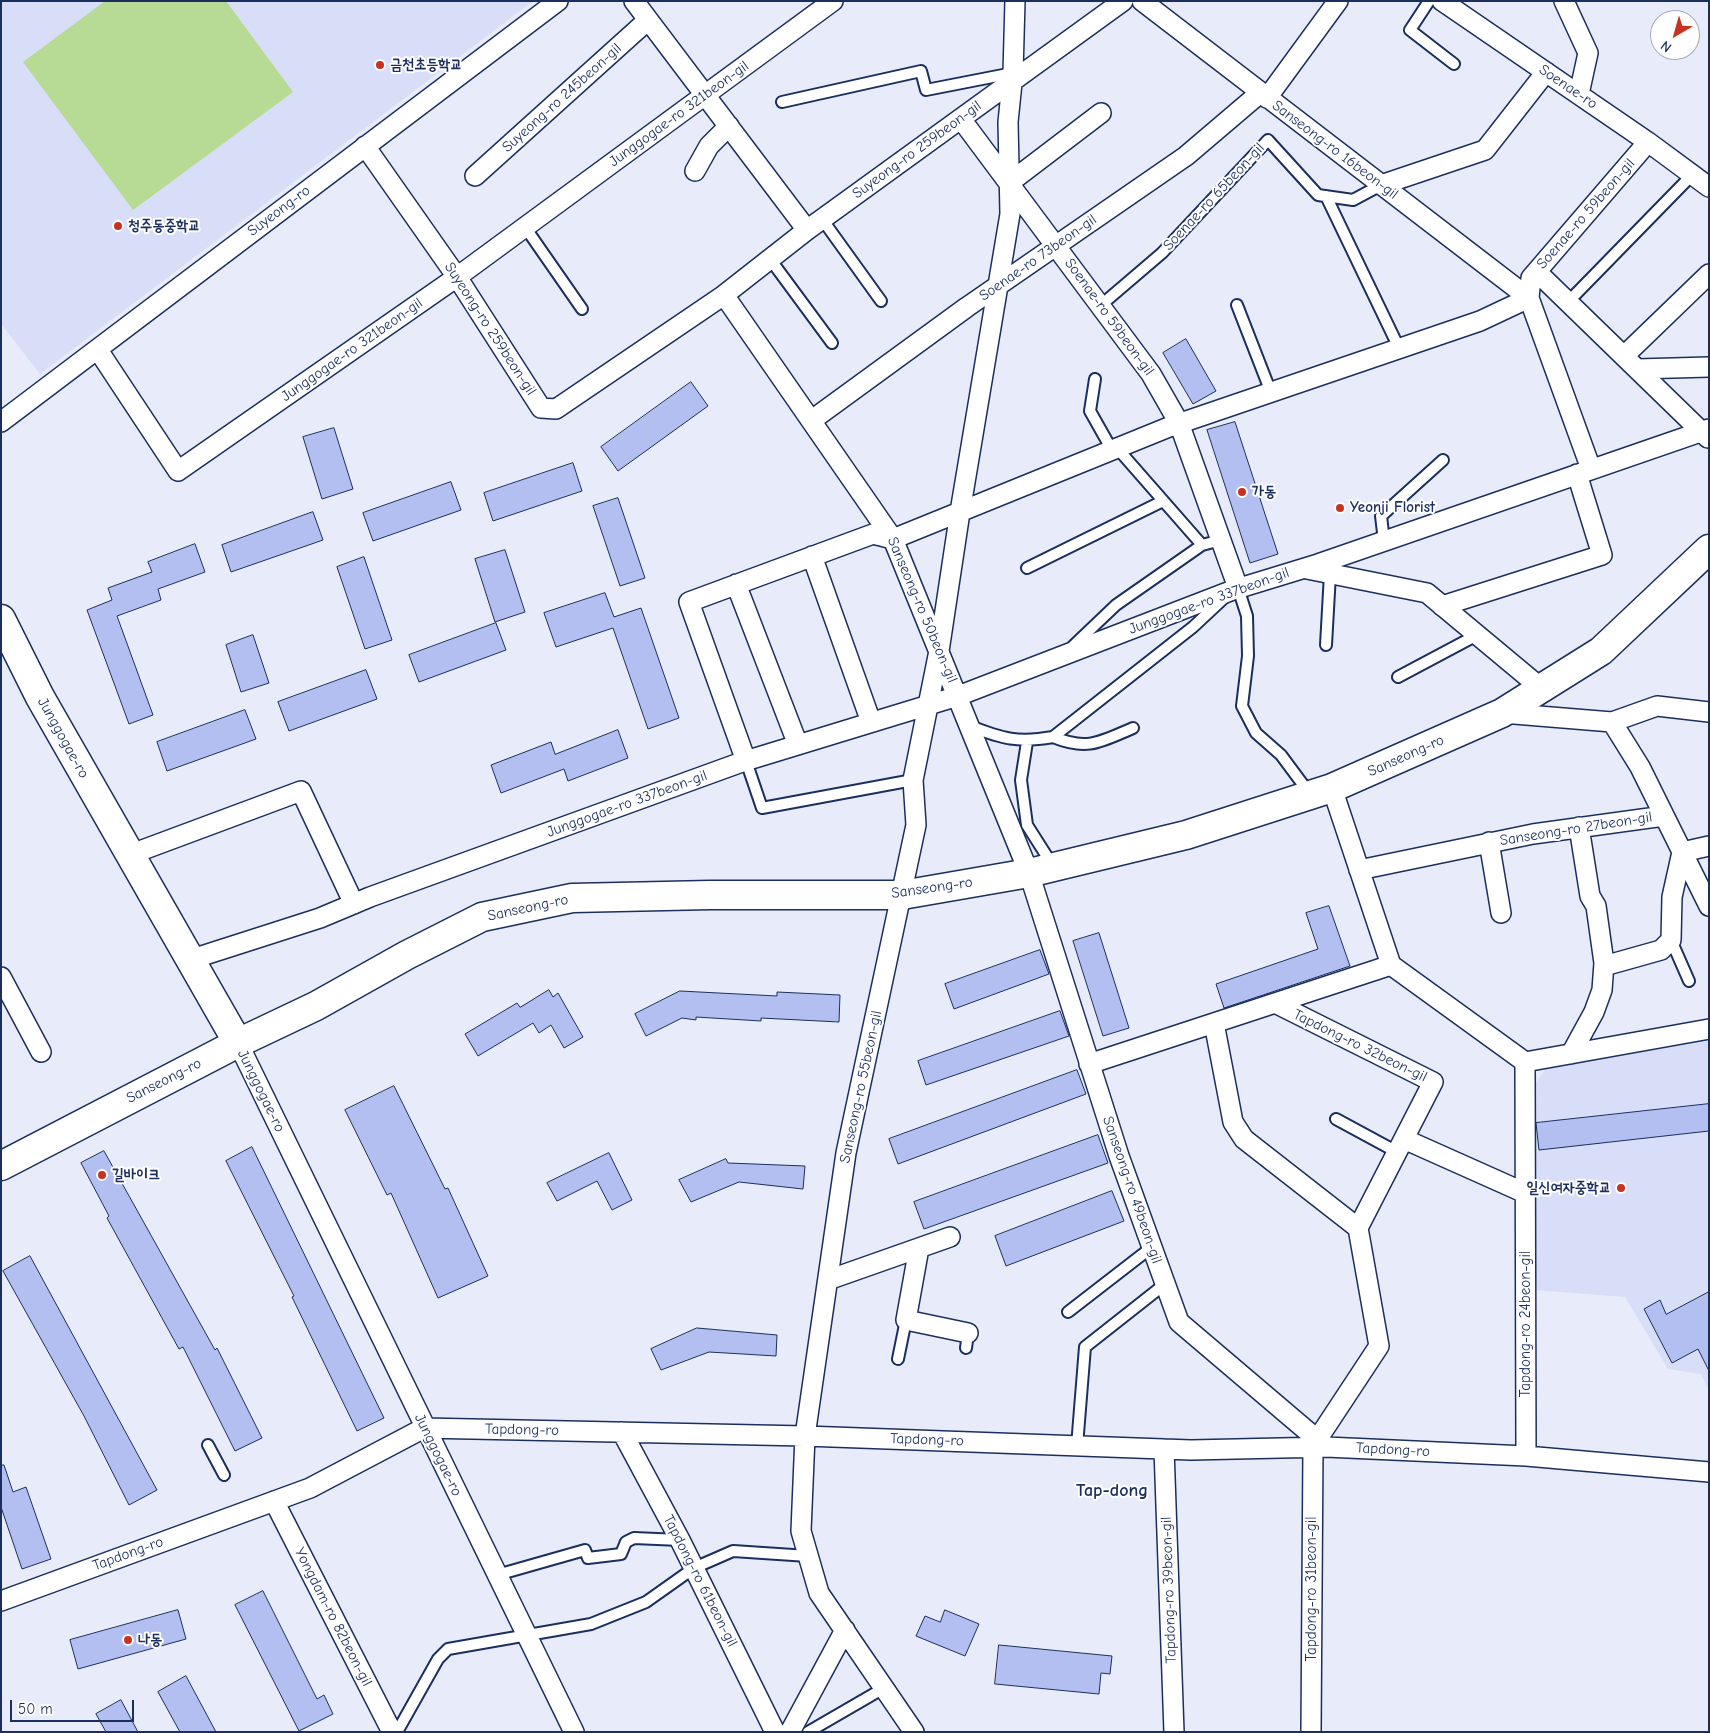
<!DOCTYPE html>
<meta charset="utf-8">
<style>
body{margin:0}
#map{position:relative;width:1710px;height:1733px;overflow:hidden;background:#e8ecfa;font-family:"Comic Neue",sans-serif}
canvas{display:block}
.frame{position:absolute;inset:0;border:2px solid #1b2f5e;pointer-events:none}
.north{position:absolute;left:1650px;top:10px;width:50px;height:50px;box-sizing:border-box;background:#fff;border:1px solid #a4acbf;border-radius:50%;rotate:218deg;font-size:14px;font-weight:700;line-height:20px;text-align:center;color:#1b2f5e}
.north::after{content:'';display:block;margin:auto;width:18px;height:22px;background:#c8321e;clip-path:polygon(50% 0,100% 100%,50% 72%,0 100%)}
.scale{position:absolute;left:10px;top:1700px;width:124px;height:22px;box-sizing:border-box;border:2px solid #1b2f5e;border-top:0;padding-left:6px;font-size:15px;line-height:18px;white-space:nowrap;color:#1b2f5e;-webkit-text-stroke:4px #fff;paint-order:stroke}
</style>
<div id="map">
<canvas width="1710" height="1733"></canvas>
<div class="frame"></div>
<div class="north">N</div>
<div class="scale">50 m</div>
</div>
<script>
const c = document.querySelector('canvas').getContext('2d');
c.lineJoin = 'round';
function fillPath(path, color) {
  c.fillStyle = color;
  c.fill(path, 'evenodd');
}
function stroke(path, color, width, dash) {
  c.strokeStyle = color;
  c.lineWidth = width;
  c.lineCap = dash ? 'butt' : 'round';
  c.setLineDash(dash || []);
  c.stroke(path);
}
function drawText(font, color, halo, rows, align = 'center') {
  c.font = font + ' "Comic Neue","Poor Story",sans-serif';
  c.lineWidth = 4;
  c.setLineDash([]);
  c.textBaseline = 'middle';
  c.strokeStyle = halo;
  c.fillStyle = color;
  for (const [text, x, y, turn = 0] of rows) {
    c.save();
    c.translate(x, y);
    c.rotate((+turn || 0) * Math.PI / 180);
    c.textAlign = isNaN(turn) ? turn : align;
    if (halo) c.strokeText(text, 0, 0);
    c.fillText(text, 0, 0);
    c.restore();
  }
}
fillPath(new Path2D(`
 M1,1H533L40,374L1,324Z
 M1709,1037V1391L1701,1374L1668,1369L1625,1297L1534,1290L1533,1087L1549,1064Z`), '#d8def7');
fillPath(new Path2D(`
 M105,1H226L293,92L133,210L23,62Z`), '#b7da94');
const building = new Path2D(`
 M1186,339L1216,391L1193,404L1163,353Z
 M691,382L708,406L618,471L601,447Z
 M1235,422L1278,554L1250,563L1207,430Z
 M334,428L353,489L322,499L303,437Z
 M573,463L582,491L493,521L484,493Z
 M451,482L461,510L373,541L363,513Z
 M618,498L645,578L620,586L593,506Z
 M313,512L323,540L231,572L222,545Z
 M195,544L205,572L158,589L161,600L117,616L153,715L129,724L87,610L112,600L108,588L152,572L148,562Z
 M505,550L525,612L495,622L475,559Z
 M364,557L392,640L365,649L337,567Z
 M605,593L614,617L641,608L679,718L648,729L613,628L556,647L544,613Z
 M496,623L506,650L419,682L409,655Z
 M253,635L269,683L241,692L226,645Z
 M366,670L377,699L289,731L278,702Z
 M245,710L256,739L167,771L157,742Z
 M618,730L628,758L568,781L564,769L501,793L491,765L551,742L555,754Z
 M1329,906L1350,966L1224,1008L1216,984L1318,949L1306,913Z
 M1099,933L1129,1028L1103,1036L1073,941Z
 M1040,950L1049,974L954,1009L945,984Z
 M549,990L553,997L558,993L583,1037L564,1048L551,1025L539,1033L533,1023L478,1056L465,1034L517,1003L520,1007Z
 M680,991L777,996V992L840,995L839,1022L761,1018V1021L696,1017V1020L682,1018L646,1036L635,1014Z
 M1060,1011L1069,1036L926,1085L918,1061Z
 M1077,1070L1086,1094L898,1164L889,1139Z
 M394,1086L445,1189L448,1188L488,1276L438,1298L391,1193L387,1195L345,1110Z
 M1709,1104V1131L1539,1150L1536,1123Z
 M1098,1135L1108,1163L924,1229L914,1202Z
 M252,1147L384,1418L357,1431L292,1297L294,1296L226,1161Z
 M104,1151L215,1350L217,1348L262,1438L235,1451L183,1347L179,1349L107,1218L109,1216L81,1163Z
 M609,1153L632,1200L612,1210L597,1181L557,1201L547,1183Z
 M726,1159L728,1163L805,1166L803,1189L739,1182L691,1202L679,1180Z
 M1112,1191L1124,1221L1006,1266L995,1236Z
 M30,1256L157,1490L129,1505L84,1416L3,1271Z
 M1709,1292V1371L1698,1349L1672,1363L1644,1309L1660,1300L1666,1314Z
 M697,1328L777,1335L776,1356L709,1352L661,1370L651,1349Z
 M1,1465H4L13,1492L26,1487L51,1559L22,1569L1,1507Z
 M263,1591L317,1699L324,1695L333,1714L299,1731L235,1605Z
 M178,1610L186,1639L78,1669L70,1640Z
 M945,1610L979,1624L965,1656L916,1636L925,1616L940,1622Z
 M999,1645L1112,1656L1110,1674L1101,1673L1099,1694L995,1684Z
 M186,1676L216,1732H180L158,1692Z
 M121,1700L138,1732H106L96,1714Z`);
fillPath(building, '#b2bff0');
stroke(building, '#1b2f5e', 1);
const lane = new Path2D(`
 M1429,1L1410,30L1454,64
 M782,102L921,71L926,90L1013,73
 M1326,196L1399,348
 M822,219L881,301
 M525,227L582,309
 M770,259L832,343
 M1568,302L1692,175
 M1237,305L1272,395
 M1100,306L1162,253L1268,140L1318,195L1353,200L1381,185
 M1095,379L1090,411L1112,450
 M1117,448L1202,545
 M1384,541L1381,516L1443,460
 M1027,568L1163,501
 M1238,588L1247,616L1248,656L1242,706L1256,733L1281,755L1310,794
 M1326,645L1330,574
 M1073,646L1116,605L1202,545L1221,540
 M1398,677L1477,635
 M970,726C1003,739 1018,743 1053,737L1193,627L1223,599
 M1053,737C1088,751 1100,742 1133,728
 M1027,742L1021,780L1027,825L1053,866
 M746,761L762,808L913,780
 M1671,940L1689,981
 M1336,1119L1397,1152
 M1068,1312L1152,1247
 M966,1348L968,1333
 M898,1359L906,1320
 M208,1445L224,1475
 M1077,1446L1085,1347L1165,1284
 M497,1575L585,1550L588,1558L621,1554L626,1542L634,1538L680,1540
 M397,1732L438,1659L448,1649L591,1624L646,1602L694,1568L733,1551L808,1556
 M808,1732L884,1688`);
const street = new Path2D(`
 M634,1L807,230
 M1142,1L1529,298
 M1442,1L1648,142L1709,187
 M1564,1L1588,53L1579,94
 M1267,98L1338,1
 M961,119L1151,374L1179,423L1238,588
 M365,146L457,277L541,408L556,409L724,295L807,230L1123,1
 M695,171L709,146L729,126
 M475,176L648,20
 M1009,183L1101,113
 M1381,185L1485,150L1546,72
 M1537,272L1708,438
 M724,295L893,539L1029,873L1119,1156L1179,1322L1326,1447
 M98,350L178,471L457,277L833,1
 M1624,356L1709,274
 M1637,369L1709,367
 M812,420L967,307L1186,156L1260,93
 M1,422L558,1
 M1591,469L1529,298L1531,278L1648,142
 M812,556L871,722
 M1307,569L1427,593L1541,688
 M736,584L798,745
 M1442,606L1602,555L1577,474
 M1502,713L1612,722L1657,706L1709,712
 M1612,722L1640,767L1709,906
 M746,761L689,602L873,534L893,539L1169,427L1480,321L1529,298
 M1332,788L1391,965L1525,1062L1709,1029
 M1489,842L1501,913
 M129,855L301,791L354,904
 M1359,870L1533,834L1664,816
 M189,960L320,918L370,897L742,762L958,696L1233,590L1318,564L1709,429
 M1604,966L1661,950L1671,940L1672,897L1682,852L1709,846
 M1,977L41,1052
 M1275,1003L1433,1082L1358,1228
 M1214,1023L1233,1122L1244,1139L1358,1228L1379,1346L1317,1440
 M238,1043L574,1732
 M1571,1054L1594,1012L1602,990L1604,963L1596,906L1590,896L1579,827
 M1525,1062L1526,1456
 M1089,1064L1391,965
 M1404,1139L1525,1193
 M919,1248L906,1320L968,1333
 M828,1280L950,1237
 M622,1432L680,1540L775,1732
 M1164,1449L1174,1732
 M274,1501L392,1732
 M1,1601L310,1488L424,1428L805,1436L1191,1450L1326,1447L1526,1456L1709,1472
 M790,1732L845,1630
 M914,1732L819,1593L801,1531L805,1436L846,1153L916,825L913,780L939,651L960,512L1010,214L1008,122L1013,73L1015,1
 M1311,1732L1313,1447`);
const secondary = new Path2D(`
 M1,619L40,697L238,1043
 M1,1166L238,1043L316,1006L407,955L482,917L572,898L710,895H902L1029,873L1186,835L1332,788L1502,713L1601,651L1709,549`);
stroke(lane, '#1b2f5e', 14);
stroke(street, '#1b2f5e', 22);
stroke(secondary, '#1b2f5e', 31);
stroke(lane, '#fff', 10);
stroke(street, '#fff', 19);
stroke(secondary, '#fff', 28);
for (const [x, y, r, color] of [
 [380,65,5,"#c8321e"],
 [118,226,5,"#c8321e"],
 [1242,492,5,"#c8321e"],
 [1340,508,5,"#c8321e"],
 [102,1175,5,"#c8321e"],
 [1621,1188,5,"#c8321e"],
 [128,1640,5,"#c8321e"]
]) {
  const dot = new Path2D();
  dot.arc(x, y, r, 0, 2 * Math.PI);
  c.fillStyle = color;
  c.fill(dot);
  stroke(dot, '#fff', 2);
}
drawText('bold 15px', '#1b2f5e', '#fff', [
 ["금천초등학교",390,65],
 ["청주동중학교",128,226],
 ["가동",1252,492],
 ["Yeonji Florist",1350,508],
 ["길바이크",112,1175],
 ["일신여자중학교",1611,1188,"right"],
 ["나동",138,1640]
], 'left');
drawText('15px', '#1b2f5e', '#fff', [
 ["Soenae-ro",1568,87,34],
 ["Suyeong-ro 245beon-gil",562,98,-42],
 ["Junggogae-ro 321beon-gil",679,114,-36],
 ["Suyeong-ro 259beon-gil",917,150,-36],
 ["Sanseong-ro 16beon-gil",1335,150,37],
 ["Soenae-ro 65beon-gil",1214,197,-47],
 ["Suyeong-ro",279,211,-37],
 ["Soenae-ro 59beon-gil",1586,214,-49],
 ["Soenae-ro 73beon-gil",1038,258,-35],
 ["Soenae-ro 59beon-gil",1109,317,54],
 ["Suyeong-ro 259beon-gil",490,329,57],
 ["Junggogae-ro 321beon-gil",352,350,-35],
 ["Junggogae-ro 337beon-gil",1209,601,-20],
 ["Sanseong-ro 50beon-gil",922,610,67],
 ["Junggogae-ro",63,738,61],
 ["Sanseong-ro",1406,756,-24],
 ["Junggogae-ro 337beon-gil",627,804,-20],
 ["Sanseong-ro 27beon-gil",1576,829,-9],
 ["Sanseong-ro",932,888,-8],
 ["Sanseong-ro",528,908,-12],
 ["Tapdong-ro 32beon-gil",1360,1046,26],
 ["Sanseong-ro",164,1081,-27],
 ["Sanseong-ro 55beon-gil",861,1087,-78],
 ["Junggogae-ro",261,1091,64],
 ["Sanseong-ro 49beon-gil",1132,1190,71],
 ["Tapdong-ro 24beon-gil",1526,1324,-90],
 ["Tapdong-ro",522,1430,1],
 ["Tapdong-ro",927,1440,2],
 ["Tapdong-ro",1393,1450,3],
 ["Junggogae-ro",438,1455,64],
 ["Tapdong-ro",128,1554,-20],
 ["Tapdong-ro 61beon-gil",700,1581,63],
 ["Tapdong-ro 31beon-gil",1312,1589,-90],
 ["Tapdong-ro 39beon-gil",1169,1590,-92],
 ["Yongdam-ro 82beon-gil",333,1617,63]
]);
drawText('bold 18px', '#1b2f5e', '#fff', [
 ["Tap-dong",1112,1491]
]);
</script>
